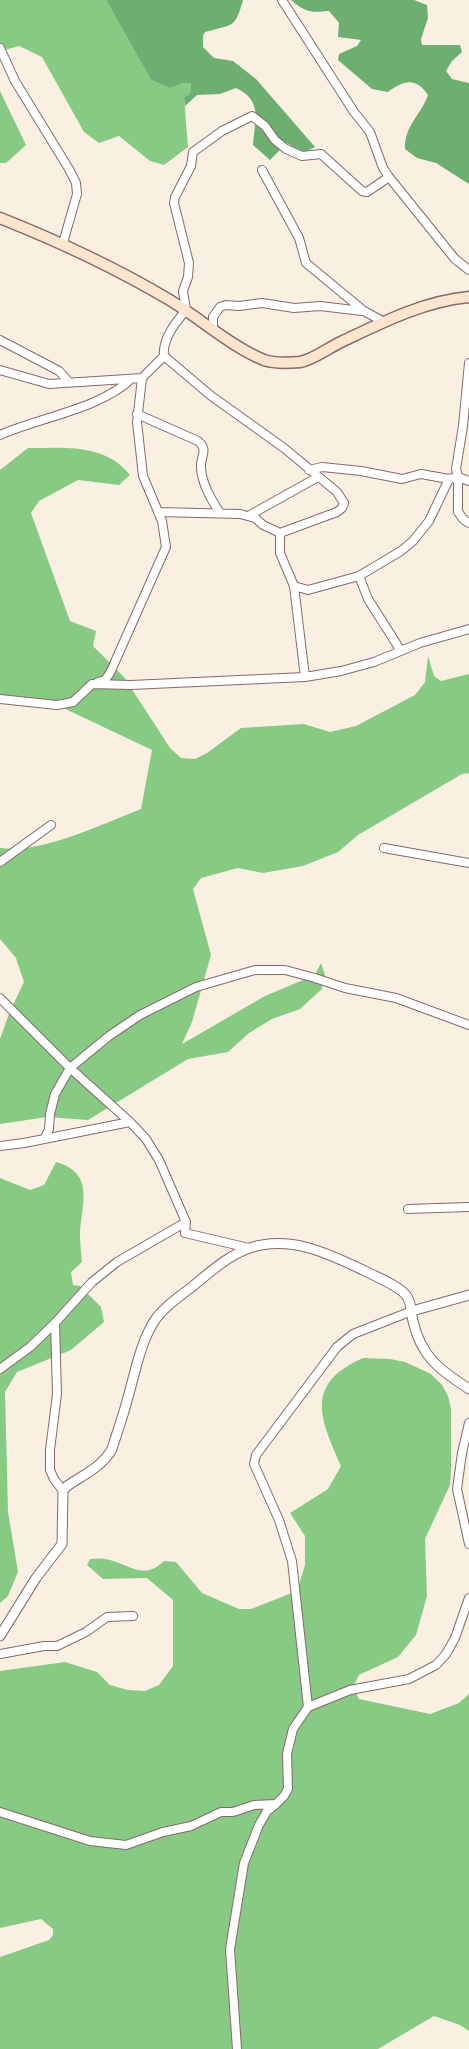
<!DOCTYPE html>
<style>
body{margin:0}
canvas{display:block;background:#f9f0e1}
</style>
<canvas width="469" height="2049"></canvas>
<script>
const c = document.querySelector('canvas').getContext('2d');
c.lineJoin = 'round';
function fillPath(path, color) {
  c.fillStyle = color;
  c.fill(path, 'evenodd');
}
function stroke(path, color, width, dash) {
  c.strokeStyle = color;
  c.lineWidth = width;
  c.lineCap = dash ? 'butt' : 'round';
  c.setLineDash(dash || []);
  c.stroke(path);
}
fillPath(new Path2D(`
 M0,0H106L151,80L170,88L183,83H191L190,94L184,97L188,147L164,165L150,161L119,136L99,143L84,132L42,57L19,46L5,50L0,59Z
 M0,91L26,145L6,163H0Z
 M28,448C64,448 105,443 130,475L119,485L78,480L39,501L31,513L70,621L96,631L93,646L124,677L170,748L181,758L195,759L207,753L241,728L304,724L330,732L356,726L415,695L425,682L428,656L434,676L441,681L469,674V773L462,774L358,835L338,852L303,866L263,873L238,868L201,878L193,889L211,955L192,1022L182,1044L265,996L315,975L321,963L325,975L322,989L300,1009L272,1019L249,1033L228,1052L188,1059L88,1120L47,1117L0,1124V1039L10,1011L24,982L16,958L0,939V848C42,854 102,824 141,809L152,750L57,705L0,696V470Z
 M56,1162C95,1173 82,1203 80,1234C80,1243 81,1253 82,1262L71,1272L73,1285L80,1286L101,1307L104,1322L71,1350L17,1372L5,1392L8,1512L18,1572L8,1596L0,1603V1178L30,1190L44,1185Z
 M363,1358L390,1359L405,1362L431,1374L442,1385L448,1396L451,1409V1470L450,1485L425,1539L427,1596L416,1635L398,1657L359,1675L353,1687L359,1699L430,1714L459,1703L469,1694V2031L460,2025L434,2016L378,2049H0V1957L49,1940L53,1935V1929L41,1919L0,1928V1671L65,1662L97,1672L110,1685L128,1690L145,1691L159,1685L173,1666V1600L147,1578L103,1579L87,1565L90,1559C95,1559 101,1558 105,1559C129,1563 142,1582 164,1561L176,1562L202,1593L239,1609H251L297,1591L305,1565V1536L290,1513L328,1489L341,1466C320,1418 304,1384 363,1358Z`), '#87ca83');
fillPath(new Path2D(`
 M106,0H243C235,29 233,24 205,32L203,36V47L214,58L233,61L256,79L315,147L303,153L287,143L270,160L253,145C255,119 263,101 236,88L220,94L197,95L185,106L184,97L190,94L191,83H183L170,88L151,80Z
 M291,0H414L427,5L428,18L421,39L422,45H460L462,52L452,61L446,71L452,79L469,83V184L436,163L417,158L405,149C404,126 421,115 428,95C416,77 404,80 388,92L372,89L338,60L339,54L357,46L361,40L338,37L339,23L329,11C311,13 305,12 291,0Z`), '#6dae71');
const minor = new Path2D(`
 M282,0L354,112L370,132L383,168L389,177L455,259L469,270
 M0,48L15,81L69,169L76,183L77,194L63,243
 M262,170L299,238L306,263L364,311L384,322
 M213,328V317L220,307L226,305L239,306L262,303L294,308L320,306L362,311
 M0,340L59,371L68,381
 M469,363L463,426L456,469L458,477V512L464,520L469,523
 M0,370L49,384L142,378
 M137,414L198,441C209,450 200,456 201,468C202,484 211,499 220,513
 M0,435C38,418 102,408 131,379
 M309,470L322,467L361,471L402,479L421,474L449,479L458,477L469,481
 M158,512L240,514L255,518L263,525L280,533L337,512L342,508L344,503L337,492L284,448L210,395L164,356C162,339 176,322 186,310L183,291L188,277L189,263L174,203L175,197L191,166L193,152L222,131L252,116L265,126L275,140L286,149L302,156L321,154L362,191L367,192L389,177
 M250,515L318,477
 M280,533V553L294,586L305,677
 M359,576L368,599L401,651
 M294,586L308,590L359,576L401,551L413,541L429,521L449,479
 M98,682L105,680L110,673L166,547L162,521L143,476L137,422L142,378L164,356
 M0,699L57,705L73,702L92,684L131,685L305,677L341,671L374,662L420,643L469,629
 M384,848L469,863
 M0,862L51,825
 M0,998L70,1068L130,1122L146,1139L159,1160L186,1222L185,1233L249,1248
 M45,1138L49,1129L50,1114L55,1094L70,1068L109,1036L140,1015L196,987L255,970H285L315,978L345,988L396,998L469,1025
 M0,1146L24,1143L130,1122
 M408,1209L469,1207
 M55,1323L57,1394L50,1450V1470L54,1479L63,1491
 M0,1369L30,1347L55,1323L92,1282L117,1262L186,1222
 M469,1423L462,1453L457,1489L469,1544
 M0,1654L44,1646H57L86,1632L107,1617L133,1616
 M308,1707L292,1561L279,1520L254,1464L256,1455L337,1347L353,1334L412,1311
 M0,1812L90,1841L126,1845L163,1832L191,1826L221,1812H233L254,1805L276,1804L284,1796L288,1789L287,1754L293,1729L308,1707L350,1690L409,1679L436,1665L446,1654L455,1638L469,1598
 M237,2049L230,1949L244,1863L259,1825L267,1811L276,1804`);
const tertiary = new Path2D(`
 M412,1311L469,1295
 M0,1636L36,1578L62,1544L63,1491L67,1486C83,1475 102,1467 112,1449C117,1432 124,1414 128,1397C135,1373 140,1345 153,1323C162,1308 179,1297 193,1286C209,1273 230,1254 250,1248C290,1235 327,1253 363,1270C376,1277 396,1284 406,1295C412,1303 411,1313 413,1321C421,1357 440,1370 469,1389`);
const secondary = new Path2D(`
 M0,218C58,241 114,267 168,299C200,318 230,346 264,360C275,364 289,363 300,362C313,360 328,348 341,342C381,323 424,301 469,297`);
stroke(minor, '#87686b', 10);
stroke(tertiary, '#87686b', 11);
stroke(secondary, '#87686b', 13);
stroke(minor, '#fff', 8);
stroke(tertiary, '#fff', 9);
stroke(secondary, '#fbe5cf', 10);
</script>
